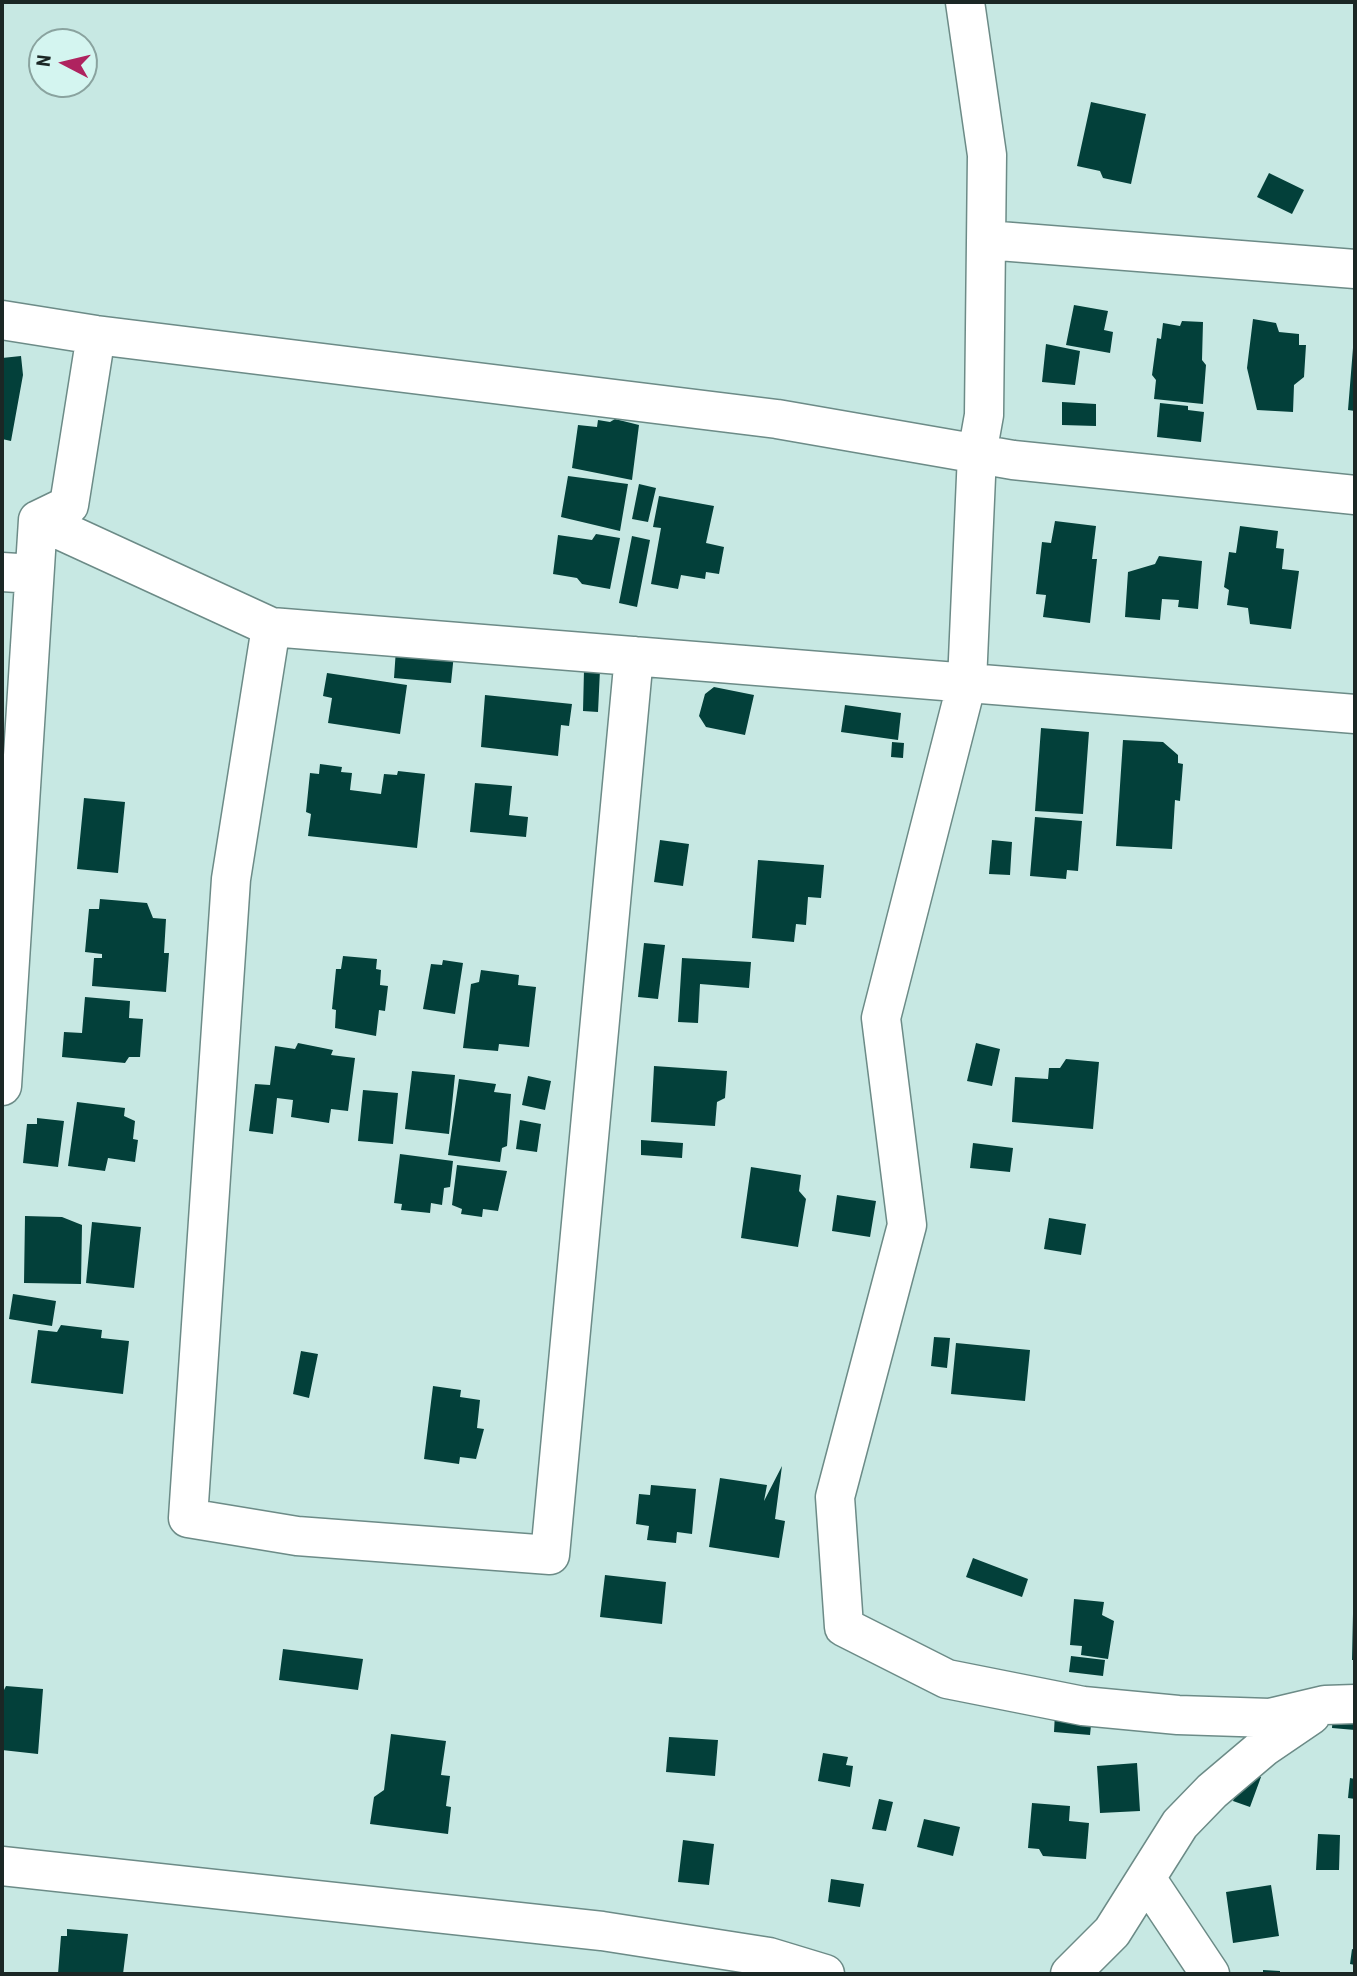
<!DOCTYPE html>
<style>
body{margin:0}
#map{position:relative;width:1357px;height:1976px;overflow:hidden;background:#c7e8e3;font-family:"Roboto Condensed",sans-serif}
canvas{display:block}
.frame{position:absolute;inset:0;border:4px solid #1b2725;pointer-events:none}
.north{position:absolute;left:28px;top:28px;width:70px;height:70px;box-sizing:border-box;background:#d4f5f0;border:2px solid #8aa39f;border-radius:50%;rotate:277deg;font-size:19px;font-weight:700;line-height:28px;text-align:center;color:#1b2725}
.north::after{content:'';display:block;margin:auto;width:24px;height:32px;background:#af235f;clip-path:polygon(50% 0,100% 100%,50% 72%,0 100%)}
</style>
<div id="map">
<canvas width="1357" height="1976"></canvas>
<div class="frame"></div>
<div class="north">N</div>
</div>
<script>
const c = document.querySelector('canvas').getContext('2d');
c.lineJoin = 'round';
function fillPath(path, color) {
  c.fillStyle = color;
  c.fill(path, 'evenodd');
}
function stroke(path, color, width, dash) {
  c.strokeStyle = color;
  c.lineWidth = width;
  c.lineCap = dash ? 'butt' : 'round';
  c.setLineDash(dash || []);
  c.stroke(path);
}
fillPath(new Path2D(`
 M1091,102L1146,114L1131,184L1103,178L1100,171L1077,166Z
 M1269,173L1304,190L1292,214L1257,197Z
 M1074,305L1108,311L1104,330L1113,332L1110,353L1066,345Z
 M1253,319L1276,323L1279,332L1299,334V345H1306L1304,377L1294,385L1293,412L1257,410L1247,368Z
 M1182,321L1203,322L1202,360L1206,365L1203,404L1154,399L1156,380L1152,375L1157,338L1161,339L1163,323L1180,326Z
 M1046,344L1080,351L1075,385L1042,382Z
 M1353,348L1355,349V411L1348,410Z
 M21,356L23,375L11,441L2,439V358Z
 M1062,402L1096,404V426L1062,425Z
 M1160,403L1188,406V410L1204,412L1201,442L1157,437Z
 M615,419L639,425L632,480L572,468L578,425L597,427L598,420L610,422Z
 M568,476L628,484L620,531L561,517Z
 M639,484L656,488L648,522L632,519Z
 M659,496L714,506L706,543L724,547L719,574L706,572L705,579L681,575L678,589L651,584L661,528L653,527Z
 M1055,521L1096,526L1092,559H1097L1090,623L1043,617L1046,595L1036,594L1042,542L1051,543Z
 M1240,526L1278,531L1276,548L1284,549L1282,569L1299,571L1291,629L1250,624L1248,608L1227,605L1229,590L1224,587L1229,552L1236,553Z
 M596,534L620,538L610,589L582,584L577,578L553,574L558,535L592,540Z
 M632,536L650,540L637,607L619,603Z
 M1159,556L1202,561L1198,609L1178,607L1179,600L1162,599L1160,620L1125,617L1128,572L1155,564Z
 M396,649L454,654L451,683L394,678Z
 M584,670H600L598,712L583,711Z
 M327,673L407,685L400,734L328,723L332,698L323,696Z
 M714,687L754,695L745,735L706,727L699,716L705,694Z
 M485,695L572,704L569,726L561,725L558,756L481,747Z
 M845,705L901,713L898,740L841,732Z
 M1041,728L1089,732L1083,814L1035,811Z
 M1123,740L1163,742L1178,755V763L1183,764L1180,801L1175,800L1172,849L1116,846Z
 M892,742L904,743L903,758L891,757Z
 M320,764L342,767L341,772L352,773L350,790L381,794L384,774L397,775L398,771L425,774L417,848L308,836L311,814L306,812L310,773L319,774Z
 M475,783L512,786L509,815L528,817L526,837L470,832Z
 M84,798L125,802L118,873L77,869Z
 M1035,817L1082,821L1078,871L1067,870L1066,879L1030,876Z
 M660,840L689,844L683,886L654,882Z
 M992,840L1012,842L1010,875L989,874Z
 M758,860L824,865L821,898L808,897L806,925L796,924L794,942L752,938Z
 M100,899L147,903L153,918L166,919L164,953H169L166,992L92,986L94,958H102V954L85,952L89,909H99Z
 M644,943L665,945L658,999L638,997Z
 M343,956L377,959L376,969L381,970L380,985L388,986L385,1011L379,1010L376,1036L335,1028L336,1010L332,1009L336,969H341Z
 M682,958L751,962L749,988L700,984L698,1023L678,1022Z
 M443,960L463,963L455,1014L423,1009L431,964L442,965Z
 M481,970L519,975L518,985L536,987L529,1047L499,1044L498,1051L463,1048L471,984L479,982Z
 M85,997L130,1001L129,1018L143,1019L140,1057H129L125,1063L62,1057L64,1032L82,1033Z
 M298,1043L333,1050L331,1055L355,1058L348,1111L331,1109L329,1123L291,1117L293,1100L277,1098L273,1134L249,1131L255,1084L270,1085L275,1046L295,1049Z
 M976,1043L1000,1049L992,1086L967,1081Z
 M1066,1059L1099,1062L1093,1129L1012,1122L1015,1077L1048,1079L1049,1068H1060Z
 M654,1066L727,1071L725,1098L717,1102L715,1126L651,1122Z
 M412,1071L455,1075L449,1134L405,1129Z
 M528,1076L551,1081L545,1110L522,1105Z
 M459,1079L496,1084L494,1092L511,1094L507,1146L502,1148L500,1162L448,1155Z
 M363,1090L398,1093L393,1144L358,1141Z
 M77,1102L125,1108L124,1116L135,1121L133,1139L138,1140L135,1162L108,1158L105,1171L68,1166Z
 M37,1118L64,1121L58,1167L23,1163L27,1124H37Z
 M520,1120L541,1124L537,1152L516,1149Z
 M641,1140L683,1143L682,1158L641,1155Z
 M973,1143L1013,1148L1010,1172L970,1168Z
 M400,1154L453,1161L450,1187L444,1188L442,1205L431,1203L430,1213L401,1210L402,1204L394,1203Z
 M457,1165L507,1171L498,1211L483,1209L482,1217L461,1214L462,1209L452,1205Z
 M751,1167L801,1175L799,1191L806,1199L798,1247L741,1238Z
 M837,1195L876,1201L870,1237L832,1231Z
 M25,1216L62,1217L82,1225L81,1284L24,1283Z
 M1049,1218L1086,1224L1081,1255L1044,1249Z
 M92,1222L141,1227L134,1288L86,1283Z
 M13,1294L56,1301L52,1326L9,1319Z
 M61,1325L102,1330L101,1338L129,1341L123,1394L31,1383L38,1330L57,1332Z
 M934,1337L950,1338L947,1368L931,1366Z
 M956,1343L1030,1350L1025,1401L951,1394Z
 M301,1351L318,1354L309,1398L293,1394Z
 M433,1386L461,1390L460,1397L480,1400L477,1428L484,1429L476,1459L460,1457L459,1464L424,1459Z
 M782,1466L775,1519L785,1521L779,1558L709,1547L720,1478L767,1485L764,1501Z
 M651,1485L696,1489L692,1534L677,1532L676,1543L647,1540L649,1526L636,1524L639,1494L650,1495Z
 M973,1558L1028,1579L1022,1597L966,1577Z
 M605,1575L666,1582L662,1624L600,1617Z
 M1074,1599L1104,1602L1102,1615L1114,1621L1108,1659L1081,1655L1082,1646L1070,1645Z
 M1353,1614H1355V1660H1352Z
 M283,1649L363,1659L358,1690L279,1680Z
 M1071,1656L1105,1660L1103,1676L1069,1672Z
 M6,1686L43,1689L38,1754L2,1750V1694Z
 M1333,1712L1355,1714V1730L1332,1728Z
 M1055,1713L1092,1716L1090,1735L1054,1732Z
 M391,1734L446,1741L441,1775L450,1776L446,1806L451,1807L448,1834L370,1824L374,1797L384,1790Z
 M669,1737L718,1740L715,1776L666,1772Z
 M823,1753L848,1757L846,1765L853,1766L850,1787L818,1781Z
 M1137,1763L1140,1811L1100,1813L1097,1766Z
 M1244,1770L1261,1777L1250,1807L1233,1801Z
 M1350,1778L1355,1779V1799L1348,1798Z
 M879,1799L893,1802L886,1831L872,1829Z
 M1032,1803L1070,1806L1069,1821L1089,1823L1086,1859L1043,1856L1039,1849L1028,1848Z
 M924,1819L960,1827L953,1856L917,1847Z
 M1318,1834L1340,1835L1339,1870H1316Z
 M683,1840L714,1844L709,1885L678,1882Z
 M831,1879L864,1884L860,1907L828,1902Z
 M1271,1885L1279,1936L1233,1943L1226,1892Z
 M67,1929L128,1934L123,1974H58L61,1936H67Z
 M1352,1949L1355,1950V1965L1350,1964Z
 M1263,1970L1280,1971V1974H1263Z`), '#03403a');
const minor = new Path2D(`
 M965,2L987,155L984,415L977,454L967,682L881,1018L907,1225L835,1497L844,1627L947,1679L1083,1706L1178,1715L1270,1718L1325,1705L1355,1704
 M986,240L1355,269
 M2,320L96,335L777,419L1013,460L1355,495
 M38,520L271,627L1355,714
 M38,520L69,505L96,335
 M2,572L34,574
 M271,627L231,879L188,1518L297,1536L550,1555L634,656
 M2,1086L38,520
 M2,1866L602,1931L769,1957L825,1974
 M1146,1878L1210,1974
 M1070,1974L1112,1932L1180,1824L1212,1791L1264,1747L1311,1715`);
stroke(minor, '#6c8b87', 41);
stroke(minor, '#fff', 38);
</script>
